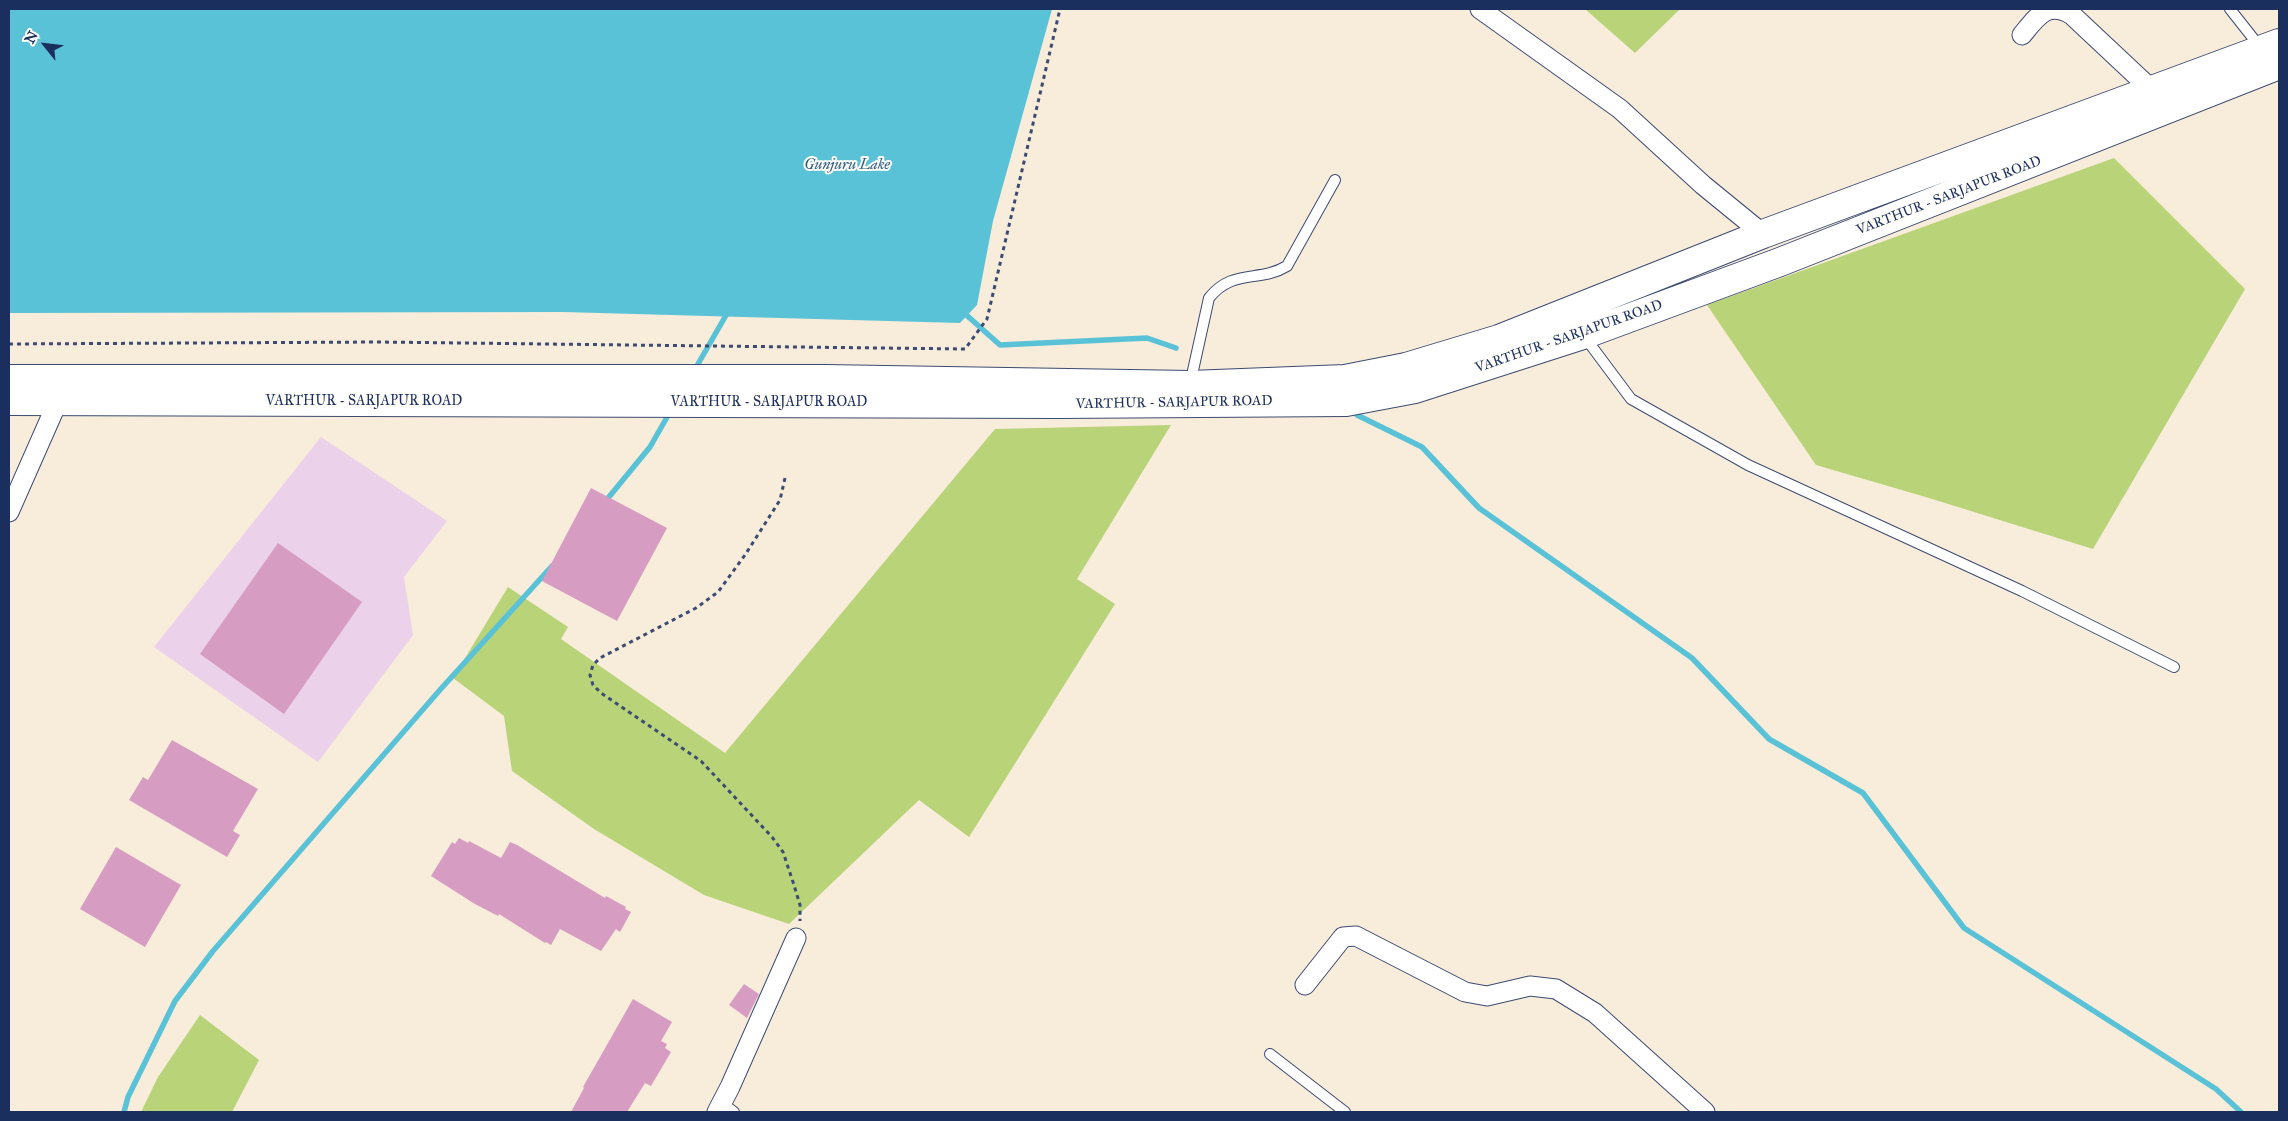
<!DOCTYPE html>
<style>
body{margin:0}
#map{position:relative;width:2288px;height:1121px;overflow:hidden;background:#f8ecdb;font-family:"IM FELL Great Primer",serif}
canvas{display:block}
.frame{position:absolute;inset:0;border:10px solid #1b2f5e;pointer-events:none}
.north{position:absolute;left:20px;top:20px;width:50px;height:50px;-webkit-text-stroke:4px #fdfcf7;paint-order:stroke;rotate:299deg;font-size:14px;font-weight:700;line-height:20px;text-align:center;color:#1b2f5e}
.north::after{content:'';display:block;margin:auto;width:18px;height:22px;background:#1b2f5e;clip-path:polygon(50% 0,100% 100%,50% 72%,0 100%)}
</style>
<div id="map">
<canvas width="2288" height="1121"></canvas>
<div class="frame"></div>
<div class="north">N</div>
</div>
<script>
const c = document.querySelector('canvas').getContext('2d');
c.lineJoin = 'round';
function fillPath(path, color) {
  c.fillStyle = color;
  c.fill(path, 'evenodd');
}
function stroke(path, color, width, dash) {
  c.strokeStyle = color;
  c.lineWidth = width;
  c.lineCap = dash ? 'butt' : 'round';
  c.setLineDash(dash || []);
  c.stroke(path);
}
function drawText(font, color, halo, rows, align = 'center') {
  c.font = font + ' "IM FELL Great Primer",serif';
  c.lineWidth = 4;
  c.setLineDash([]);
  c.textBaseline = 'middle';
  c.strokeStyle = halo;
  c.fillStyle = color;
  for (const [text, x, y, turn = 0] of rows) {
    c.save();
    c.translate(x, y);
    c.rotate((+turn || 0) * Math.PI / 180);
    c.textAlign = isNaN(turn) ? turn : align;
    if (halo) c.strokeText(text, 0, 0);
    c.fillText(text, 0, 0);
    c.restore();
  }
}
fillPath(new Path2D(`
 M321,437L447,521L404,577L413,635L318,762L154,647Z`), '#ecd1ea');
fillPath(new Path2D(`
 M1585,9H1680L1635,53Z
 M2114,158L2245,289L2093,549L1929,498L1816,465L1707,305Z
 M1171,425L1077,579L1115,604L969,837L919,800L789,924L704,895L594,829L512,771L504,716L453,678L508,587L568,627L561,639L725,753L995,429Z
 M200,1015L259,1060L232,1112H141L158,1077Z`), '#b9d379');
fillPath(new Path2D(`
 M9,9H1052L993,221L977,305L960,323L563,312L9,313Z`), '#5ac2d7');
stroke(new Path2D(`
 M963,312L1000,345L1147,338L1176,348
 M694,371L729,310
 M1357,415L1422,447L1479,508L1692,658L1769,739L1863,793L1964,928L2216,1089L2241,1112
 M604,503L650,447L670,412
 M124,1112L128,1097L175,1001L213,951L439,691L552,566`), '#5ac2d7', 5.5);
fillPath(new Path2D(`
 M591,488L667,528L617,621L542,581Z
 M278,543L362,602L284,714L200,654Z
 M172,740L258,789L233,831L240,835L227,857L129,800L143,777L148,780Z
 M459,838L468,843L469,841L501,858L510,842L517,845L605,898L606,896L626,907L625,909L631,912L620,932L616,929L601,951L560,929L551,945L546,942L545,943L499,914L498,916L475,904L431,876L452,842L455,844Z
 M116,847L181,885L145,947L80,909Z
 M744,984L759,994L747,1018L729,1005Z
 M633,999L672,1022L661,1041L667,1044L665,1048L671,1052L651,1086L645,1083L627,1112H571L584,1088L583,1087Z`), '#d79cc1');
const service = new Path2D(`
 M2230,9L2260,47
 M1584,336L1631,399L1748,465L2022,591L2174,667
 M1190,384L1209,298C1233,268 1259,283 1287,266L1335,180
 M1270,1054L1345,1112
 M722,1103L734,1112`);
const minor = new Path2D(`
 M1480,9L1620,109L1703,185L1763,234
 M2022,35C2037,17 2047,0 2072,15L2153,91
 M9,512L58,401
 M1305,985L1343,937L1356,936L1465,992L1487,996L1530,986L1556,989L1595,1013L1705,1112
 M717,1112L730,1087L796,938`);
const primary = new Path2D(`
 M9,379H825L1190,385L1345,379L1406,367L1499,339L1763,234L2279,43
 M9,401L1059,404L1346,402L1415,389L1583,335L1780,262L2279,65`);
stroke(service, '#3c4b71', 12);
stroke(minor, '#3c4b71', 21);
stroke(primary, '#3c4b71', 30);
stroke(new Path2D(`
 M9,344L378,342L965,349L987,319L1060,9
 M785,478L780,500L745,555L718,592L696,608L600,658L593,665L590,675L593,685L601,693L701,761L772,837L783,852L794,885L800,905V921`), '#3c4b71', 3, [4, 4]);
stroke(service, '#fff', 10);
stroke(minor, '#fff', 19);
stroke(primary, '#fff', 28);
drawText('14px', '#1b2f5e', '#fdfcf7', [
 ["VARTHUR - SARJAPUR ROAD",1949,196,-21],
 ["VARTHUR - SARJAPUR ROAD",1569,337,-19],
 ["VARTHUR - SARJAPUR ROAD",364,402],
 ["VARTHUR - SARJAPUR ROAD",769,403],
 ["VARTHUR - SARJAPUR ROAD",1174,403,-1]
]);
drawText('italic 15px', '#2e5b82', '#fdfcf7', [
 ["Gunjuru Lake",847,165]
]);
</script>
